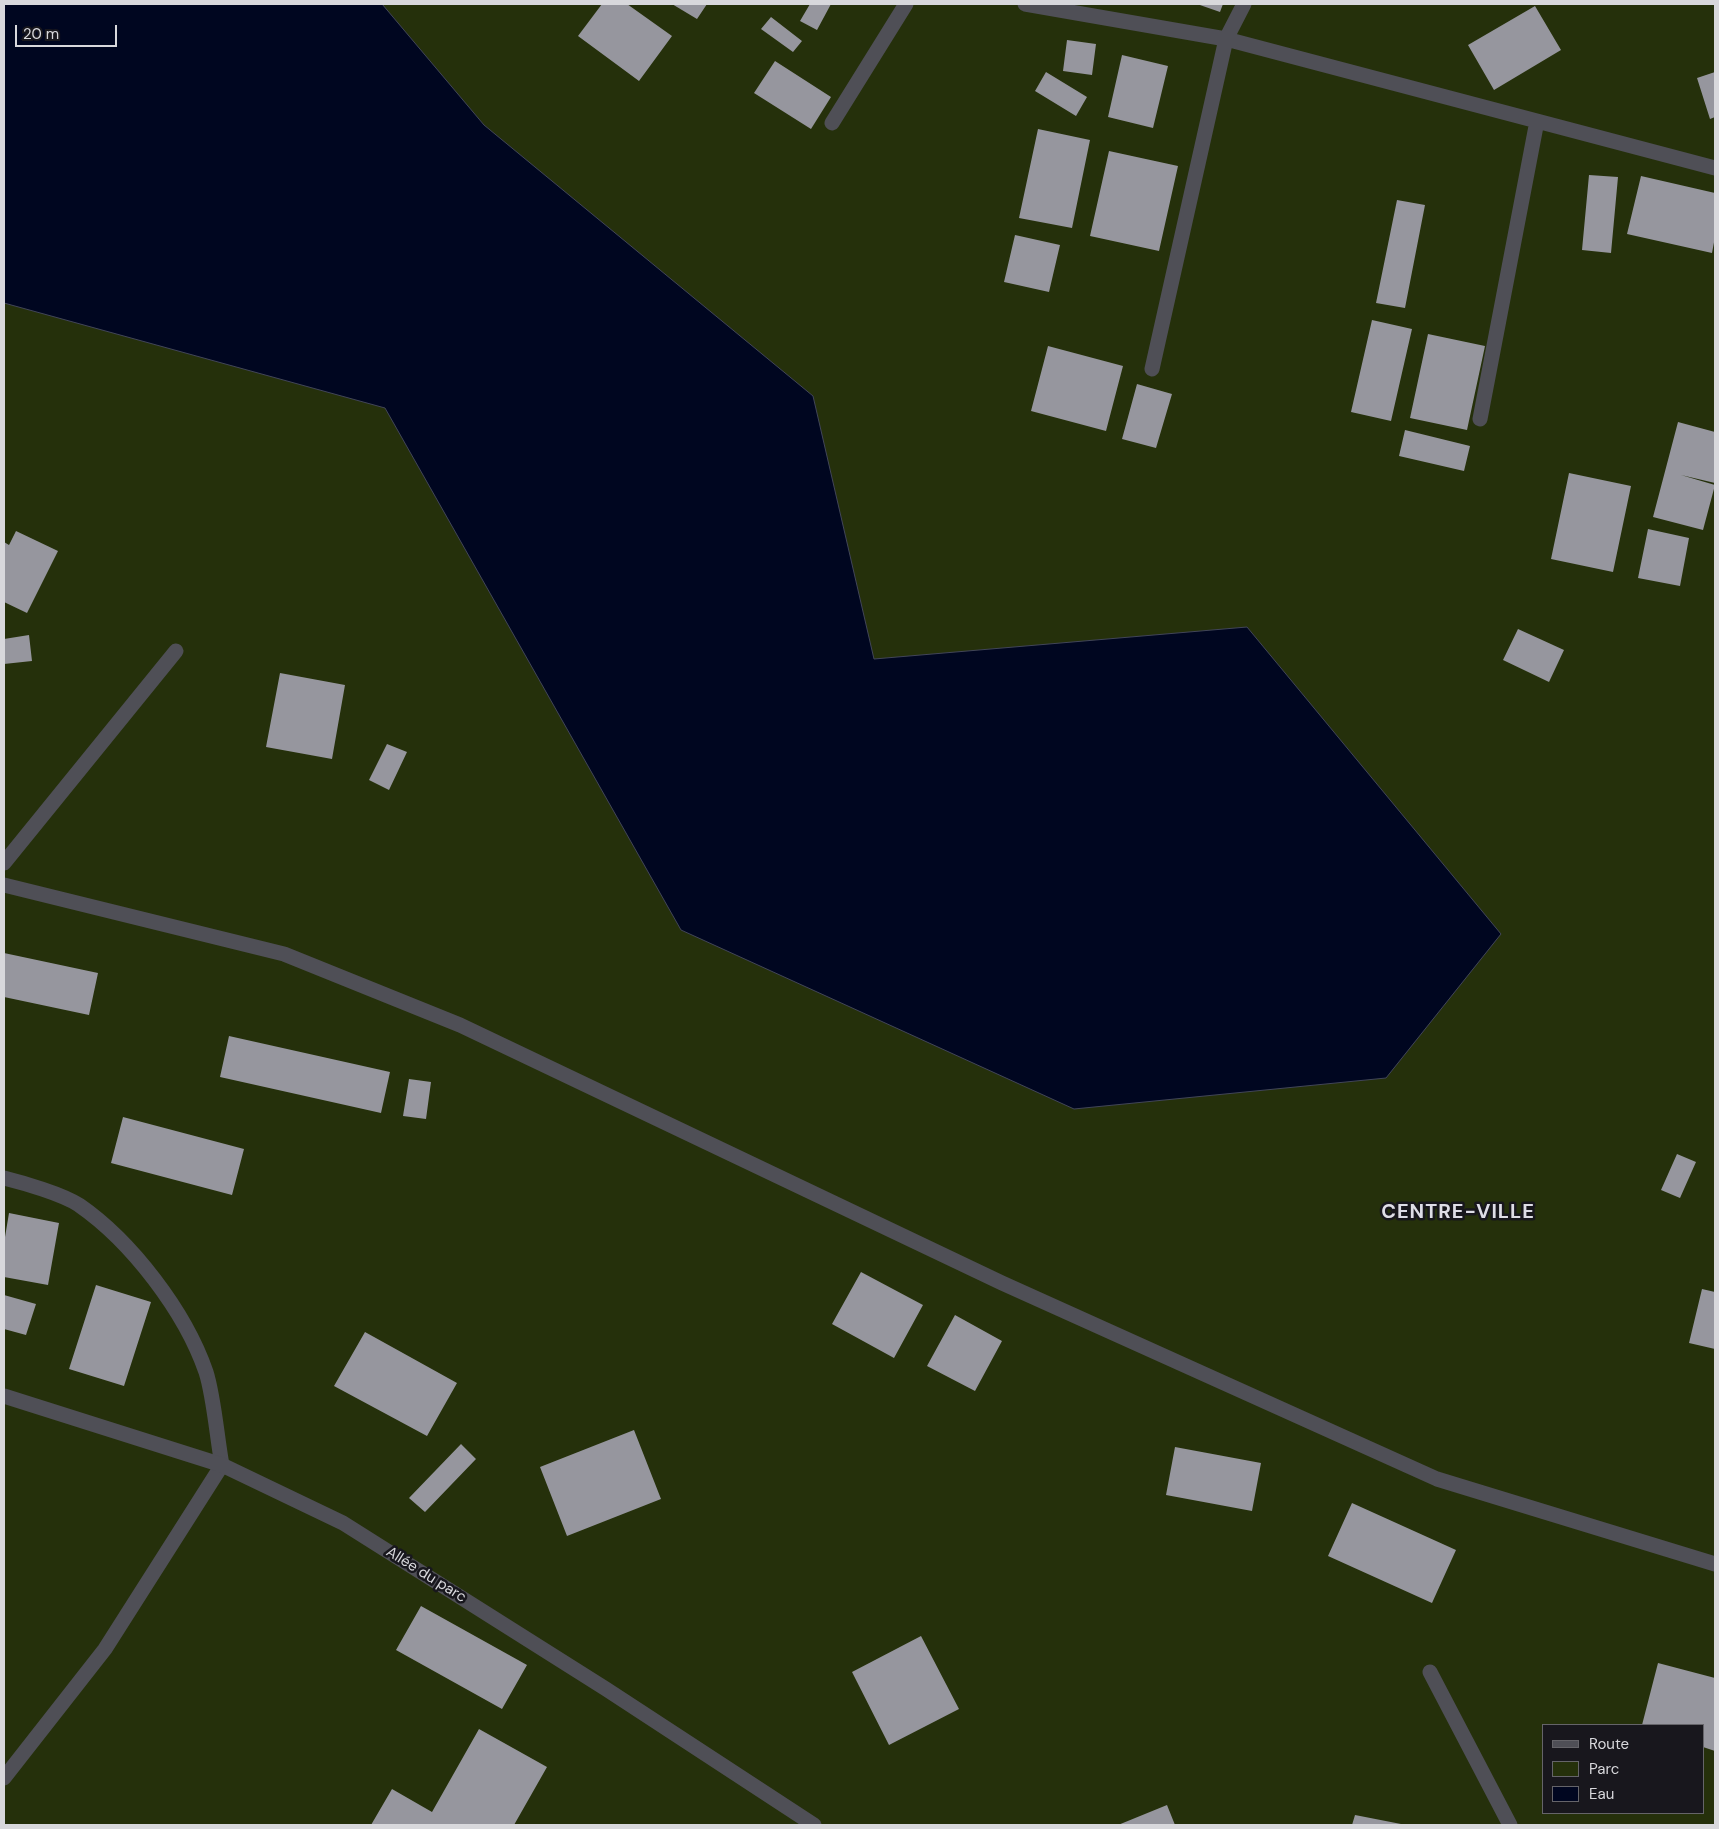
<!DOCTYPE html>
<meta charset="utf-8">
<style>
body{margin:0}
#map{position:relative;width:1719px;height:1829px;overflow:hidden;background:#212127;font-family:"DM Sans",sans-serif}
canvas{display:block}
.frame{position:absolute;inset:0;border:5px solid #d8d8dc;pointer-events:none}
.legend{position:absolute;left:1542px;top:1724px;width:162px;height:90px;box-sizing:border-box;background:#18171d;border:1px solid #656469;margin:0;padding:6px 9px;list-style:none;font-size:15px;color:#d8d8dc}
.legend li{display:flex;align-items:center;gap:10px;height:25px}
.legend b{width:25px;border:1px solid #656469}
.scale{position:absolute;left:15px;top:25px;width:102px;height:22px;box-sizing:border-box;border:2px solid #d8d8dc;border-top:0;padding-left:6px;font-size:15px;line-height:18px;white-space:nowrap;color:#d8d8dc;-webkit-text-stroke:4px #18171d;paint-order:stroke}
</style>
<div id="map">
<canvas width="1719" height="1829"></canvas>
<div class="frame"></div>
<ul class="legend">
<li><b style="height:6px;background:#4f4f56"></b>Route</li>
<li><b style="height:14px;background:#25300b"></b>Parc</li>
<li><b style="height:14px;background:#000620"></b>Eau</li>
</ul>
<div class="scale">20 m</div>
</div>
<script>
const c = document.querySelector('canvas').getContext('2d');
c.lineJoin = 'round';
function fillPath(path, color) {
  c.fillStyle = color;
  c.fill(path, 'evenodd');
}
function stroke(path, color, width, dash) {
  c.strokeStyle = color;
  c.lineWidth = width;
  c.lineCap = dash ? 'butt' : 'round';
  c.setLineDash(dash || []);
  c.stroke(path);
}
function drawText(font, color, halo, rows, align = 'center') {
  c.font = font + ' "DM Sans",sans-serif';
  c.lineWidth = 5;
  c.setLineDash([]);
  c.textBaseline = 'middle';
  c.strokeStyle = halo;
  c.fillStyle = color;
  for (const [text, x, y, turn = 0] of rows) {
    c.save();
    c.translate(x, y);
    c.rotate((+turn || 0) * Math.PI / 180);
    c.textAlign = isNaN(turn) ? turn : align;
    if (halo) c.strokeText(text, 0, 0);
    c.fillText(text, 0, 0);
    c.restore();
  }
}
fillPath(new Path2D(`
 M4,4H1715V1825H4ZM1543,1725H1703V1813H1543Z`), '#25300b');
const water = new Path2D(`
 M4,4H382L484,125L813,396L874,659L1247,627L1501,934L1386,1078L1074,1109L681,930L385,408L4,303Z`);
fillPath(water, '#000620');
stroke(water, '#414558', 1);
fillPath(new Path2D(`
 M602,4H627L672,36L639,81L578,36Z
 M672,4H707L697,19Z
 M810,4H831L817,30L800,21Z
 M1197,4H1223L1220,12Z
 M1535,6L1561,50L1494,90L1468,45Z
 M771,17L802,41L793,52L761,29Z
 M1067,40L1096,44L1092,75L1063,71Z
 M1122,55L1168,66L1153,128L1108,117Z
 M775,61L831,97L811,129L754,93Z
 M1046,72L1087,97L1076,116L1035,91Z
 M1715,72V117L1710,119L1697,78Z
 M1038,129L1090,140L1072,228L1019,218Z
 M1109,151L1178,166L1159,251L1090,236Z
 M1589,175L1618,177L1611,253L1582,250Z
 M1641,176L1715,193V237L1712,253L1627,234Z
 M1397,200L1425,205L1405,308L1376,303Z
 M1015,235L1060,245L1049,292L1004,282Z
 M1372,320L1412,329L1391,421L1351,412Z
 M1428,334L1485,346L1467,430L1410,418Z
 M1048,346L1123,366L1106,431L1031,411Z
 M1137,384L1172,394L1156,448L1122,439Z
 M1678,422L1715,432V483L1681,475L1715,485L1703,530L1653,517Z
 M1405,430L1470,446L1464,471L1399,456Z
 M1569,473L1631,486L1613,572L1551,559Z
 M1648,529L1689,538L1680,586L1638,578Z
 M16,531L58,551L27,613L4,602V542L9,545Z
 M1518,629L1564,650L1549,682L1503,660Z
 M29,635L32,661L4,664V639Z
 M280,673L345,685L332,759L266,747Z
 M387,744L407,752L389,790L369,780Z
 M4,953L98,973L89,1015L4,997Z
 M229,1036L390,1072L381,1113L220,1077Z
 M409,1079L431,1082L426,1119L403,1116Z
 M123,1117L244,1149L232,1195L111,1163Z
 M1677,1154L1696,1162L1680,1198L1661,1190Z
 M9,1213L59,1223L48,1285L4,1277V1243Z
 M861,1272L923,1305L894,1358L832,1324Z
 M96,1285L151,1302L124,1386L69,1369Z
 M1702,1289L1715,1292V1349L1689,1343Z
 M4,1295L36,1304L26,1335L4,1329Z
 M955,1315L1002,1341L975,1391L927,1366Z
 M365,1332L457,1383L427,1436L334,1386Z
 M634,1430L661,1499L567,1536L540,1467Z
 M461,1444L476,1459L425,1512L409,1498Z
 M1175,1447L1261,1463L1252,1511L1166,1495Z
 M1352,1503L1456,1550L1432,1603L1328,1556Z
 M421,1606L527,1665L502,1709L396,1650Z
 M921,1636L959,1709L889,1745L852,1672Z
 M1658,1663L1715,1678V1751L1703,1747V1725H1642Z
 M479,1729L547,1767L514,1825H371L392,1789L432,1812Z
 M1167,1805L1175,1825H1118Z
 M1355,1815L1401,1824V1825H1352Z`), '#96969e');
stroke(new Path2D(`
 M1025,4L1226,39L1715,168
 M832,123L906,4
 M1152,369L1226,39L1244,4
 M1480,419L1537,121
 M4,863L176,651
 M4,885L284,954L460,1025L1002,1283L1437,1479L1715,1564
 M4,1178C24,1183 62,1194 79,1205C131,1241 185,1311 206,1372C214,1397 217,1438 222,1465L105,1649L4,1778
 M1430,1672L1510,1825`), '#4f4f56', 15);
stroke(new Path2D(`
 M4,1396L222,1465L343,1523L606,1689L814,1825`), '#4f4f56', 15);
drawText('15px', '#d8d8dc', '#18171d', [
 ["Allée du parc",426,1575,32]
]);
c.letterSpacing = '1px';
drawText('bold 20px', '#dedde6', '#18171d', [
 ["CENTRE-VILLE",1458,1213]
]);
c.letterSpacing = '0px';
</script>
